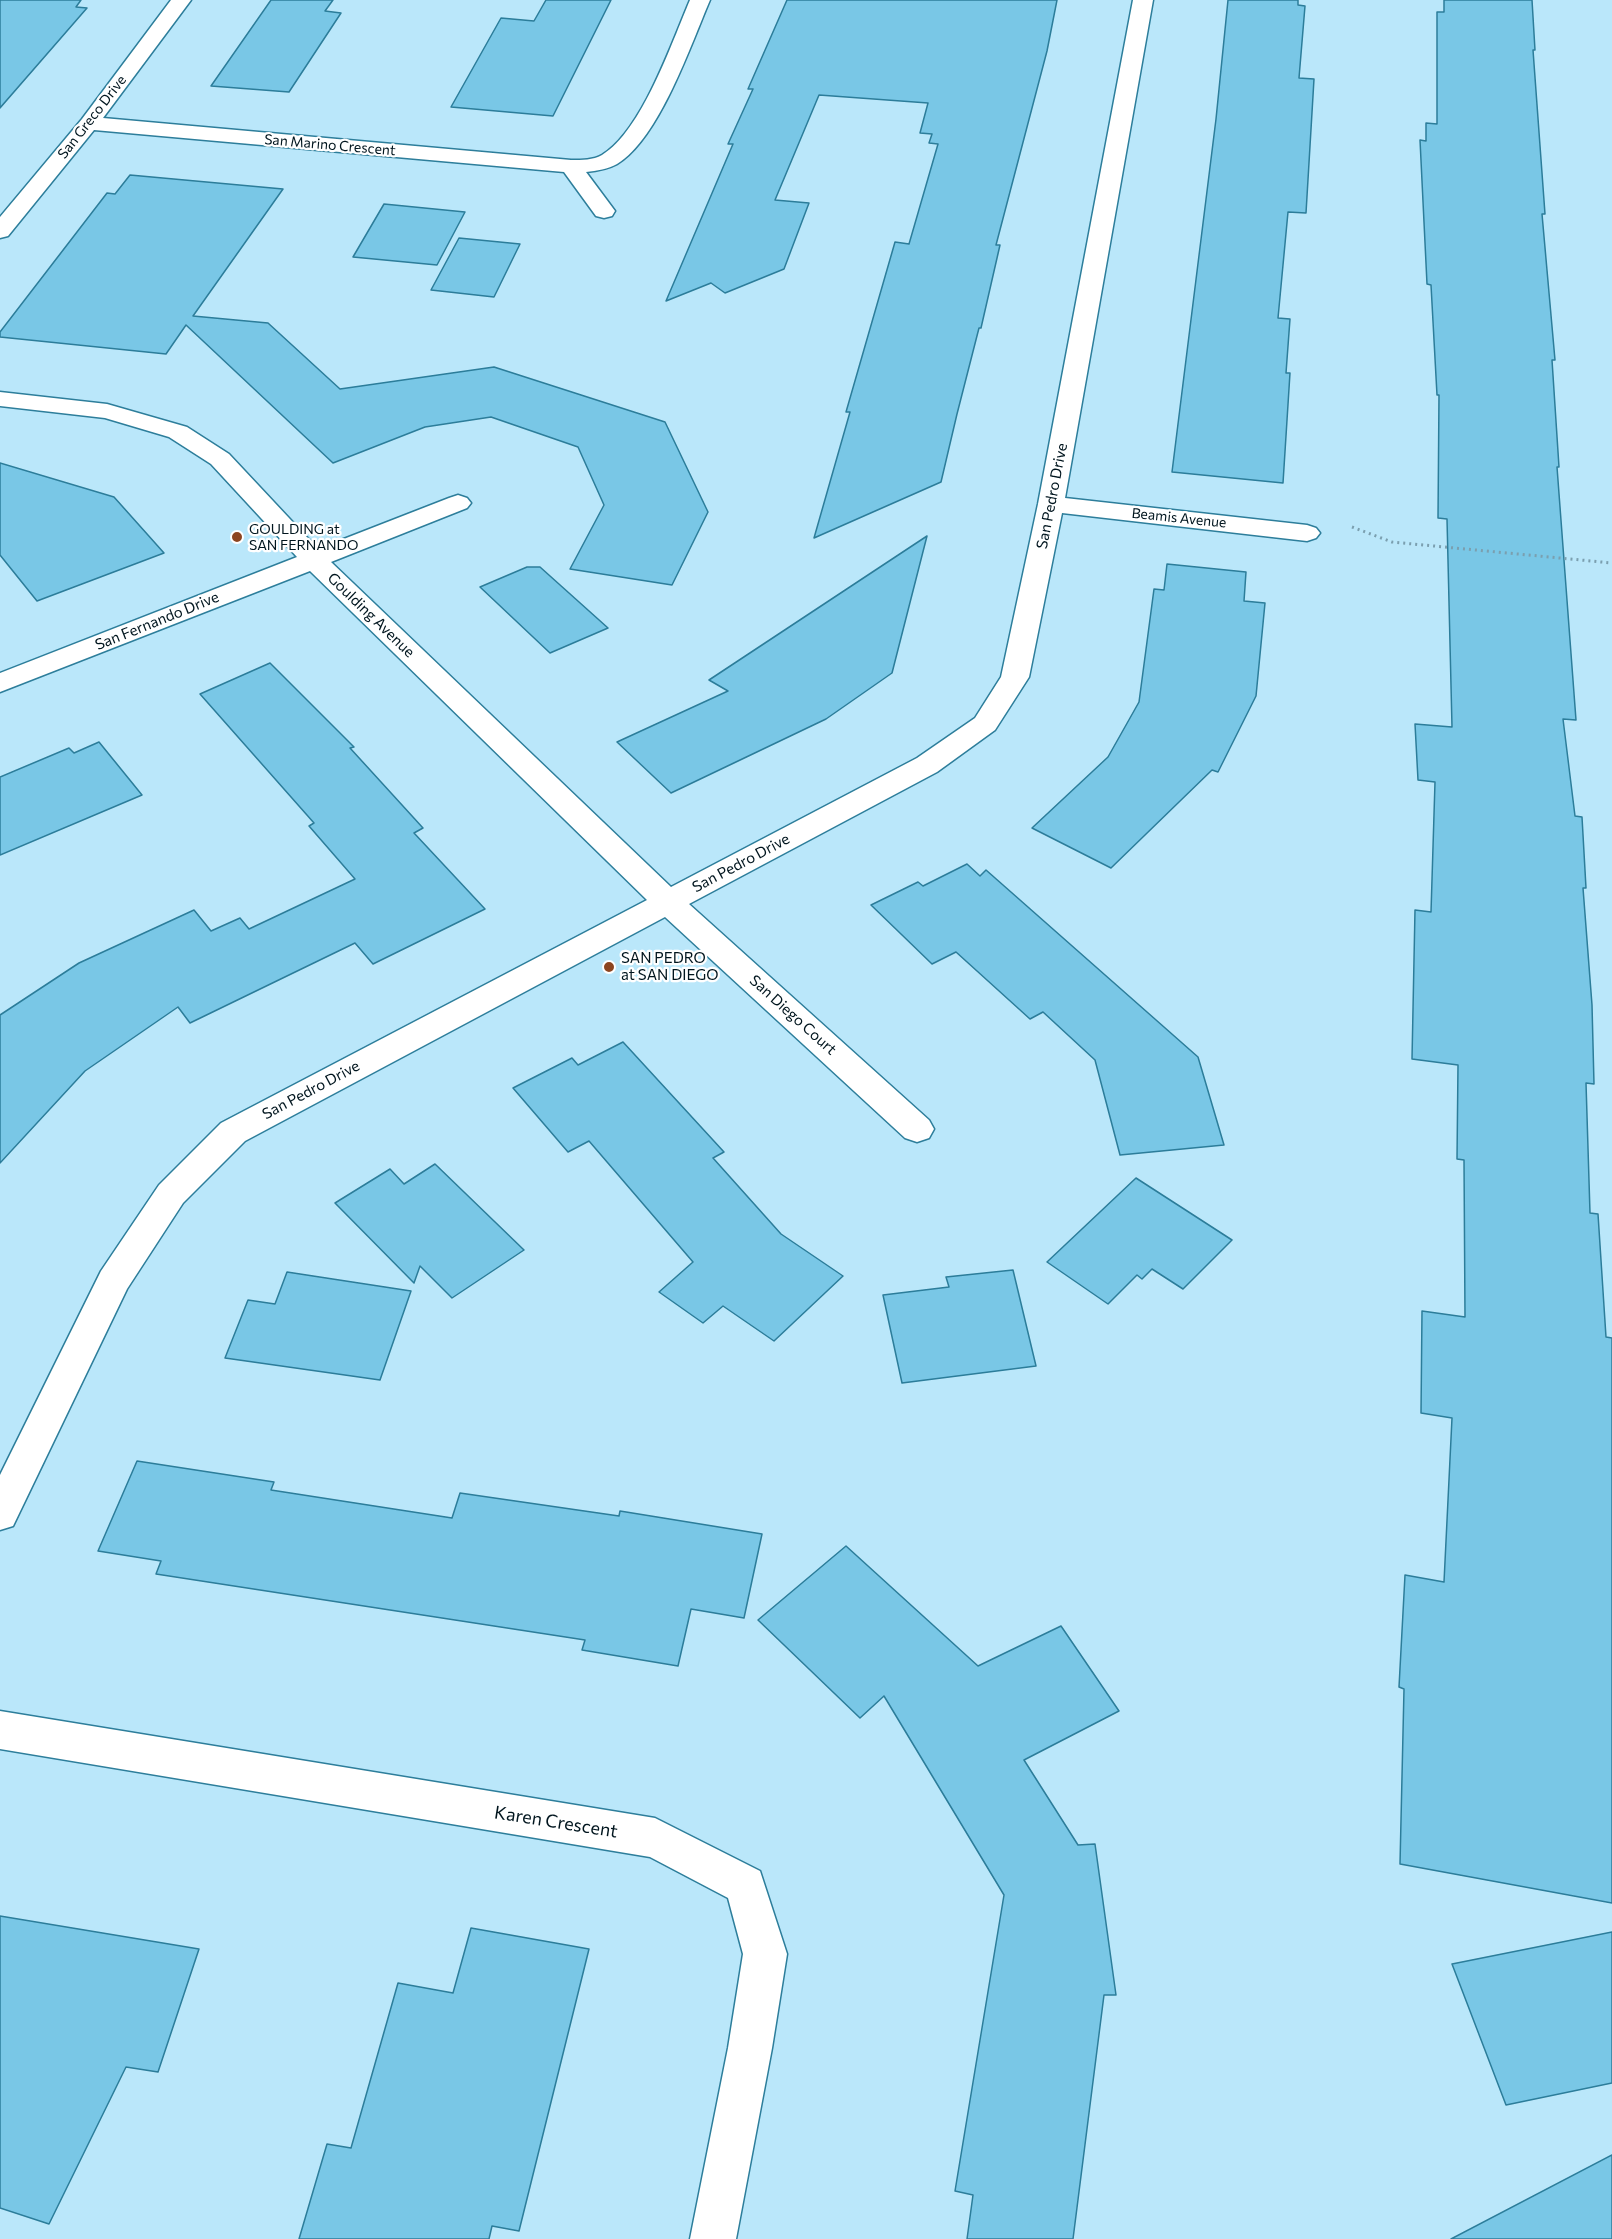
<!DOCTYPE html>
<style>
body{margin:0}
canvas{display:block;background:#bae7fa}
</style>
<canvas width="1612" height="2239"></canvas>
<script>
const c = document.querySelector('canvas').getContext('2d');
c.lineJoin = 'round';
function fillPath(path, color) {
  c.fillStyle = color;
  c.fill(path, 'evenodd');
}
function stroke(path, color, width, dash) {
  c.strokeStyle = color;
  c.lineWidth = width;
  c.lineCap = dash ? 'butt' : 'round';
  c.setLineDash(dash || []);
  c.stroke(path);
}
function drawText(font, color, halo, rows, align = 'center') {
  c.font = font + ' Commissioner,sans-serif';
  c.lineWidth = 4.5;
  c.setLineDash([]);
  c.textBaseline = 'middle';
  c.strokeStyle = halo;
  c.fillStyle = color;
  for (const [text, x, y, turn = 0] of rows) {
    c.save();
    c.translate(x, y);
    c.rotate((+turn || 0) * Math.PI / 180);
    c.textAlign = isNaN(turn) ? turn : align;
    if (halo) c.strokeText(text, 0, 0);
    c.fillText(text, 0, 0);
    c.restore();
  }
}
const building = new Path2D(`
 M0,0H81L76,7L87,8L0,108Z
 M271,0H333L325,11L341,13L289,92L211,86Z
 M546,0H611L553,116L451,107L501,18L534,21Z
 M787,0H1057L1047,51L996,245H1000L981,328H979L957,414L941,482L814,538L850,412H846L895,242L909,244L938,144L929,143L932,134L920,133L928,103L819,95L775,200L809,203L784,269L725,293L711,283L666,301L733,144H728L753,89H748Z
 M1228,0H1298V5L1305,6L1299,78L1314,79L1306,213L1288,212L1278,318L1290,319L1286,373H1290L1283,483L1172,472L1216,119Z
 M1444,0H1532L1535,50H1533L1545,214H1542L1555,360H1552L1559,467H1557L1576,720L1563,719L1575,816L1582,817L1586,888H1583L1592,1005L1594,1084L1586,1083L1590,1213L1598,1214L1606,1337L1612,1338V1903L1400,1864L1404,1689L1399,1687L1405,1575L1444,1582L1452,1418L1421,1413L1422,1311L1465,1317L1464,1160L1457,1159L1458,1065L1412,1059L1415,910L1431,912L1435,782L1418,780L1415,724L1452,727L1447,519L1438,518L1439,395H1437L1431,285L1427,284L1420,140L1426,141V123L1437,124V12H1444Z
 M130,175L283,189L193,316L268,323L340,389L494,367L665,422L708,512L672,585L570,569L604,505L578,447L491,417L425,427L333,463L186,325L166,354L0,337V332L107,193L115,194Z
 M384,204L465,212L437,265L353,257Z
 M459,238L520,244L494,297L431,290Z
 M0,463L114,497L164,553L37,601L0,555Z
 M927,536L892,673L826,719L671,793L617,742L728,691L709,680Z
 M1167,564L1246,572L1244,601L1265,603L1256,696L1218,772L1212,770L1111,868L1032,828L1108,757L1139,702L1154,589L1164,590Z
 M527,567H540L608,628L550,653L480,587Z
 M270,663L354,747L350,748L423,828L414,833L485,909L373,964L355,943L190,1023L178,1007L85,1071L0,1163V1015L79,963L194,910L211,931L240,918L249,929L355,879L309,826L314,823L200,694Z
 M99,742L142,795L0,855V777L69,748L74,753Z
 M967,864L980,876L986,870L1198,1057L1224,1145L1120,1155L1095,1060L1043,1012L1030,1019L956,952L932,964L871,905L918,882L923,886Z
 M623,1042L724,1152L713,1158L781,1234L843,1276L774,1341L723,1306L703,1323L659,1292L693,1262L589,1141L568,1152L513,1088L572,1058L578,1065Z
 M435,1164L524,1250L452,1298L420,1266L414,1283L335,1203L390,1169L404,1184Z
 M1136,1178L1232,1240L1183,1289L1152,1269L1142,1279L1137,1275L1108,1304L1047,1262Z
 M1013,1270L1036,1366L902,1383L883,1295L949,1287L946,1277Z
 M287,1272L411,1291L380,1380L225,1358L248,1300L275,1304Z
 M137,1461L274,1482L271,1490L452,1518L460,1493L619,1516L620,1511L762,1534L744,1618L691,1609L678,1666L582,1650L585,1640L156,1574L161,1561L98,1551Z
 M846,1546L978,1666L1061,1626L1119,1711L1024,1760L1078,1845L1095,1844L1116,1995H1104L1073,2239H967L973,2195L955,2191L1004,1895L884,1696L860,1718L758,1620Z
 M0,1916L199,1949L158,2072L126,2067L49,2224L0,2208Z
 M471,1928L589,1949L519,2231L492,2226L489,2239H299L327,2144L351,2148L398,1983L453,1993Z
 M1612,1932V2083L1506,2105L1452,1964Z
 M1612,2155V2239H1451Z`);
fillPath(building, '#79c7e6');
stroke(building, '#2c7d9a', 1.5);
const minor = new Path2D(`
 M171,0H191L103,118L571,160C582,160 593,160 602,155C642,131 672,42 690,0H710C691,44 659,139 617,164C608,169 597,171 586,172L615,211L612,216L604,218L596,216L564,172L94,130L8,236L0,238V217L82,119Z
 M1133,0H1153L1065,498L1307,525L1316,528L1320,533L1316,538L1307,541L1062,513L1029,677L995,730L937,772L689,904L929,1120L934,1129L929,1138L917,1142L905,1138L665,917L245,1141L183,1203L127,1289L13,1526L0,1530V1475L101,1271L159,1185L221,1123L647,900L310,571L0,692V673L297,557L211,464L169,437L105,418L0,406V392L107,404L187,427L229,454L318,549L449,498L458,495L467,498L471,503L467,508L331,562L671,887L917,758L975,718L1001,677L1038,504Z
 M0,1711L655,1818L760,1871L787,1954L772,2048L736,2239H690L728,2048L743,1954L728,1898L650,1857L0,1749Z`);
stroke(minor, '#2d7e9b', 3);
stroke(new Path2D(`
 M1352,527L1392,542L1612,563`), '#7b9faf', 3, [2, 4]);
fillPath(minor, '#fff');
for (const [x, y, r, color] of [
 [237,537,6,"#8c4520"],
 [609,967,6,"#8c4520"]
]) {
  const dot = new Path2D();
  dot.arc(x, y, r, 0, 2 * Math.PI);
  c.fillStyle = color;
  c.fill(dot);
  stroke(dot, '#fff', 2);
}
drawText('14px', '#00151e', '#fff', [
 ["San Greco Drive",92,117,-52],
 ["San Marino Crescent",330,145,5],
 ["Beamis Avenue",1179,518,6]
]);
drawText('14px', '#00151e', '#fff', [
 ["GOULDING at",249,529],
 ["SAN FERNANDO",249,545]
], 'left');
drawText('15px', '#00151e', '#fff', [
 ["San Pedro Drive",1052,496,-79],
 ["Goulding Avenue",371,615,44],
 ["San Fernando Drive",157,621,-22],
 ["San Pedro Drive",741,863,-28],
 ["San Diego Court",793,1015,42],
 ["San Pedro Drive",311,1090,-28]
]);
drawText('15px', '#00151e', '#fff', [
 ["SAN PEDRO",621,958],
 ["at SAN DIEGO",621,975]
], 'left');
drawText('18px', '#00151e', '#fff', [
 ["Karen Crescent",556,1822,9]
]);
</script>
